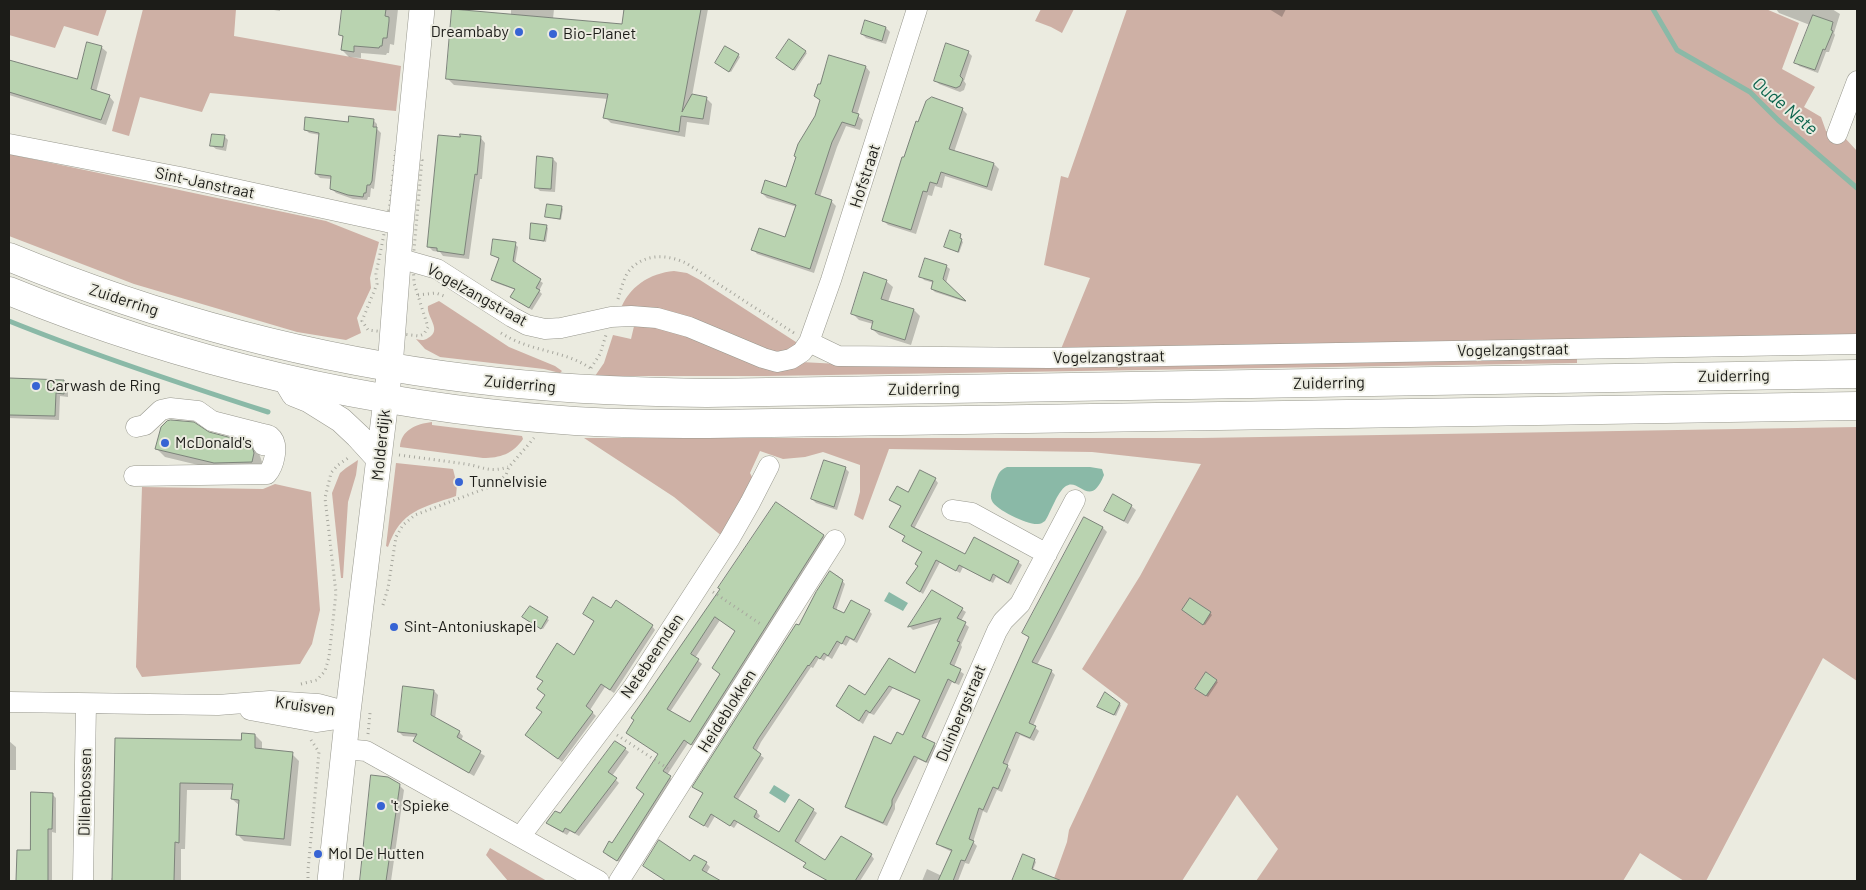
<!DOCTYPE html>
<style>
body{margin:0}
#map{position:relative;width:1866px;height:890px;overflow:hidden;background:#ebebe0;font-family:Barlow,sans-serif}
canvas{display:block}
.frame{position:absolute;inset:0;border:10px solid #1c1c18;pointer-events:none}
</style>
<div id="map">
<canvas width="1866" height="890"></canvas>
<div class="frame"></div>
</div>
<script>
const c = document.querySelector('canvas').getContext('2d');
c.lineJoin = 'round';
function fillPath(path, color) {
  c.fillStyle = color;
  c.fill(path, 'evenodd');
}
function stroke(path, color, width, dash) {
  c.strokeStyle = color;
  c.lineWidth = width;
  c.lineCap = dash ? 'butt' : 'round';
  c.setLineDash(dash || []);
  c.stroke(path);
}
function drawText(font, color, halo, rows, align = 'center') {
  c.font = font + ' Barlow,sans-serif';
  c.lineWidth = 4;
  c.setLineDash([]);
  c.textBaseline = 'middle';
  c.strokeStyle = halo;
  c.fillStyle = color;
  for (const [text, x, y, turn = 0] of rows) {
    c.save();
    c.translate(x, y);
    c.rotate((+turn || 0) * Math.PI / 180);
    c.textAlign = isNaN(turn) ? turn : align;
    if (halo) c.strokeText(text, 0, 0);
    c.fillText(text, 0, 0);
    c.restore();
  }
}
fillPath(new Path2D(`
 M9,9H107L98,36L64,26L55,48L9,35Z
 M143,9H236L234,36L401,66L396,111L210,93L202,112L140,97L129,136L112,131Z
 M1041,9H1074L1062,33L1051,27L1035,21Z
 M1127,9H1766L1799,23L1782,69L1815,87L1804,107L1821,117L1826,131L1845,138L1857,151V338L1495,340L1384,345L1061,349L1090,278L1044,265L1061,176L1068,178Z
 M9,154L326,221L379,242L370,278L371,288L357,318L361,333L346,340L297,332L134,284L9,236Z
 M674,271L687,273L700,280L799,344L778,355L620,311C628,287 650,273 674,271Z
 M439,301L509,347L555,366L562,371L560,373L544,369L440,357L425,349L416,339C420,340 424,341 428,338C443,330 426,317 428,306Z
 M635,322L800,362L840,364L1577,355V363L766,376H595L604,363L613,335L631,339Z
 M432,422V425L522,436L523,439C513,454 500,458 483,458L400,447C401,430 416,424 432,422Z
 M1857,427V681L1823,658L1706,881H1684L1640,853L1623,881H1256L1278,849L1237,795L1182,881H1053L1067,842L1069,830L1128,704L1082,669L1140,576L1201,464L1092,452L889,449L863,520L854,515L860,492V465L823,452L805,457L783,459L760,451L750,473L754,481L723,537L674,497L584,438H1201Z
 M358,460L356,475L348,502L343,578H341L332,493L340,473L346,468Z
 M396,463L453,469L457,485L456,496C422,508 401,510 388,547L386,546Z
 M275,484L311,492L320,610L312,644L300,664L142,677L136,667L142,487L263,489Z
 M490,848L547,881H508L486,855Z`), '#ceb0a5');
fillPath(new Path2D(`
 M1007,467H1090L1102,469L1104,475C1090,510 1079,477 1066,486C1057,492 1051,512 1045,521C1042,523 1041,524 1038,524C1028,525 996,510 992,501C989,495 993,488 995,482C998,475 999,470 1007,467Z
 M889,592L908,603L903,611L884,601Z
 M774,785L790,795L785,803L769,793Z`), '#8ab9a7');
fillPath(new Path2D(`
 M268,9H280V11Z
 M343,9H398L394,45L390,44L389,53H387L386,55L361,53V58L349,57L342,50L344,38L341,35Z
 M511,9H554L553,19L623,25L626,9H708L692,96L706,98L712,104L709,125L687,122L685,137L611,123L605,117L608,99L454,85L448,79L511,15Z
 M1269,9H1286L1282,17Z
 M1776,9H1832L1840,14L1834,33L1835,35L1829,52H1826L1818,73L1799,66L1796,62L1810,25L1779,13Z
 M886,28L890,32L886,44L866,38L862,34Z
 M789,41L807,53L795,71L779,60Z
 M101,47L107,52L96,92L109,96L114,102L106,125L9,95V61L78,80Z
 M968,52L972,56L964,81L966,84L964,90L960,92L939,84L935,80Z
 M738,55L740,57L731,72L716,63Z
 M830,56L866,67L870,72L857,115L863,120L860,130L846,126L837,147L820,197L831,201L836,206L814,273L757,254L753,249L786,239L797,207L767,198L762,193L787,188L821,101L815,96L821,86Z
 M962,109L967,114L954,152L994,164L999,169L992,191L945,176L942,188L935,186L932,196L928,195L916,234L888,225L883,220L919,123Z
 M373,120L377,124V129L381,133L374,189L371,188L370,197H368L367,200L353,199L336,193L332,189V179L320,178L316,174L320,135L309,133L305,129Z
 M224,136L228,140L226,151L216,149L211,145Z
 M439,136L480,137L485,143L482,179H480L469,259L443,256L440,252L433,251L428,246Z
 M553,159L557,163L555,192L540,191L536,187Z
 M561,207L563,209L561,220L547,217Z
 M546,226L548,228L546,242L531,239Z
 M962,237L961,240L963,242L959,253L945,247L959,244Z
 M515,244L518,247L515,264L543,283L539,291L542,294L532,310L511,297L516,290L496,283L492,280L499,259L492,255Z
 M946,266L950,269L946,283L966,302L935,292L932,289L934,283L924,280L921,276Z
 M886,281L893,287L888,302L914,310L920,316L911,345L879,335L872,329L873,324L859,320L852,313Z
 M9,379L64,381L68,385V397L60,396L59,420L9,418Z
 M208,434L250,444L259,453L262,462L260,470L223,471L165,457L157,449Z
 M845,468L849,472L837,510L816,503L812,499Z
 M935,479L938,483L914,529L965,556L1018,562L1022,565L1011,585L996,577L993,583L963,567L960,573L940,562L923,594L908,583L919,566L923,553L907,544L904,541L906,537L891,527L902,507L890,500L909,493Z
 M1131,506L1136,510L1128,524L1110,514L1105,510Z
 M1085,519L1103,528L1107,532L1037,665L1051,671L1055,675L1033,726L1039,731L1034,741L1020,735L1007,766L1011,770L1002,792L997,790L987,813L983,811L973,842L977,846L969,864L965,863L958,881H922L927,869L942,876L952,852L942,847L938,843L1030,638L1024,633Z
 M824,536L827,539L695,747L688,743L667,775L674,781L621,863L608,856L604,852L612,845L645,794L637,788L659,754L632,736L721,589ZM720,620L736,632L721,674L691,724L670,712L702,664L695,658Z
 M830,572L838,576L845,584L836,611L844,615L869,611L872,614L857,643L850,639L846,646L841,643L832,659L827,656L824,661L819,658L813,668L811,667L761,742L756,752L764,758L737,801L757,812L760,816L757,820L780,834L813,810L817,813L798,845L825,861L871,855L874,859L860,881H828L808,870L805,867L807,864L738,822L734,828L715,816L708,828L690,817L704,794L694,787L800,627Z
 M933,591L966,612L961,621L969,627L961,645L962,647L954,667L964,674L959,685L952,682L925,740L938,747L929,764L918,759L895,804V809L887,826L850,810L846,807L892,746L903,737L921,701L893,688L874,715L869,713L863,724L841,709L866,696L890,660L915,675L940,622L913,630L910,627Z
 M530,608L549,620L543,629L526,618Z
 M611,610L652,626L655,630L614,693L605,687L590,710L596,716L562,762L531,738L543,712L546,695L544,682L541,680L575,657L595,622L584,614Z
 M1185,612L1210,613L1212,615L1205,625Z
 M1216,681L1218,682L1208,697L1198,690Z
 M434,691L438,695L435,719L459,732L463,736L461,741L485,756L474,776L419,744L415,740L416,737L403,736L399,732Z
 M1119,704L1121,705L1116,716L1100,708Z
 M255,735L262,742V750L292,754L299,761L291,846L244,841L237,834L240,806L232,799L233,790H187L185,849H181V881H113L111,879L113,877L116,739L243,742Z
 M9,741L16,747V770H9Z
 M615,742L629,752L612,776L619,783L579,836L570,831L567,835L551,826L547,822L560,815Z
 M372,776L399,785L404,790L391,881H361Z
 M52,794L56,798V833L52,832V881H17L18,851L31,852Z
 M1024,856L1034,860L1036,862L1033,870L1051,878L1050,881H1014Z
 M691,862L706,863L710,867L706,874L718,881H666L644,866Z`), '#0003');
stroke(new Path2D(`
 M1653,9L1677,50L1750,92L1778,120L1857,188
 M9,321C93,355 181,384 268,412`), '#8ab9a7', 5);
const building = new Path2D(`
 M342,9H386L385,16L389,17V21L387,38H383L382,46H380L379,48L354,46V52L341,50L343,36L339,35Z
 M452,9L622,24L624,9H701L682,112L692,94L707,97L703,119L681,116L679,132L603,118L608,94L446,79Z
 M1813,15L1833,22L1831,30L1833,31L1825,50L1823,49L1815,70L1794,63Z
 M865,20L886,27L882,41L861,34Z
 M789,39L806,51L793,70L776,58Z
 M87,42L102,46L91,89L110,95L101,120L9,92V60L77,79Z
 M946,43L969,51L960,76L963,79L960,86L956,88L934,81Z
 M725,46L739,54L729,72L715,63Z
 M829,55L866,66L852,112L859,114L855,126L842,122L832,142L815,194L832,200L810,269L751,250L759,228L785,237L796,205L761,193L765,180L786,187L796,157L794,156L798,144L815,116L820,100L814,96L818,84H820Z
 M932,97L963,108L949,149L994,163L987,187L941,172L937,184L930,182L927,192L923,191L911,230L882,221L902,157H904L916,121L918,122L926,101Z
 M349,116L374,119L373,127H377L372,181L370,185H367L366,193H364L363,197L348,195L330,189L331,176L315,174L319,133L304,130L305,117L348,122Z
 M212,134L225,135L223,147L210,146Z
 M460,134L481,136L477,175L475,174L464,255L437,251V248L427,247L438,135L460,137Z
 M537,156L553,158L551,189L535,188Z
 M547,204L562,206L560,219L545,217Z
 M531,223L547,225L544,241L530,239Z
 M950,230L961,234L960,238L962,239L958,252L944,247Z
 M493,239L516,242L513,261L541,279L536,288L540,290L529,308L510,297L515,289L491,280L499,258L491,255Z
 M925,258L947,265L943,279L966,301L931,289L933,281L919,277Z
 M864,272L887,280L881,299L914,309L905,340L871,329L873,321L851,314Z
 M9,378L64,380V394L56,393L55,416L9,415Z
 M171,420L194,422L209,432L251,443L254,453L252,462L214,463L155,449L161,427L167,421Z
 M824,460L846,467L834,507L811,499Z
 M920,470L936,478L911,526L965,554L974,537L1019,561L1008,583L993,574L990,581L959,565L956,571L936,560L920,592L906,583L918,566L915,564L922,552L902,541L905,536L889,527L901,506L889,500L897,486L908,492Z
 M1113,494L1132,505L1124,521L1104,511Z
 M776,502L824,535L691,745L684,740L663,771L671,776L617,861L603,852L609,841L612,843L644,794L636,788L658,754L626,733L634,720L631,718L720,589L718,588ZM715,617L735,631L712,668L720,674L690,722L667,709L699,659L691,654Z
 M1084,517L1103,527L1032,662L1052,670L1029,723L1036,726L1030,738L1016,732L1003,763L1008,765L998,789L993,787L983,810L979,808L969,839L974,841L965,861L961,860L953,881H938L952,850L936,844L1029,637L1022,633Z
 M830,571L843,580L833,608L844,613L851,600L870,610L854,640L846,636L842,644L837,641L828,656L824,653L820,659L816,656L809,666L808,665L758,739L753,748L761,754L734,797L757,811L754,817L779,832L799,799L814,809L795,841L825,860L841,836L872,854L855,881H828L803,867L806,863L734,820L730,826L711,814L704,826L689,817L703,793L692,787L796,624L799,625L816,592Z
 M932,590L963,608L957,618L966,622L957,641L960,642L950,664L961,669L955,683L948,679L922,737L935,743L926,762L914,756L892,800V805L883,823L845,807L874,736L891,744L897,732L903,735L920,700L889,686L870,713L866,710L859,721L836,706L849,685L865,695L889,658L915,673L941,618L908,627Z
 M593,597L611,608L616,600L653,625L610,690L601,684L586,706L593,712L558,759L525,735L542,712L536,708L545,695L537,689L543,681L536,677L557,643L574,655L594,621L583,614Z
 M1190,598L1211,612L1203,625L1182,610Z
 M530,606L548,617L541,629L522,617Z
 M1206,672L1217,680L1206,696L1195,689Z
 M403,686L434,690L431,715L460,731L457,737L481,751L469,773L413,741L417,734L398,732Z
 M1105,692L1120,703L1114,715L1097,707Z
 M242,733L255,734V748L293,752L284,839L236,835L239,800L231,799L233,784L180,783L179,843L175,842L174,881H112L115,738L241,740Z
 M615,741L626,748L608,772L617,778L575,833L565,828L563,832L546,823L555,811L560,813Z
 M371,775L388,777L400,784L386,881H360Z
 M31,792L53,793L52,829H48V881H16L17,850H30Z
 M659,840L690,861L694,855L707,862L702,870L721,881H666L643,866Z
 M1023,854L1035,859L1032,869L1062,881H1012Z`);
fillPath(building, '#b9d3b0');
stroke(building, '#7c837a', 1);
const minor = new Path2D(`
 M1837,134L1857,81
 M9,144L180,177L387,222L401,224
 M398,258L437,269L512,317L527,325L545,329L561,328L611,317L631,316L657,318L689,327L763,358L777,362L791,359L802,352L809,342L831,280L917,9
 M809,342L838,356L1049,358L1857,344
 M136,427L145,425L161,410L170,408L198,411L212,421L259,433L264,442L263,445
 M134,476L267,474C274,466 280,444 270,436C267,434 263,434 259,433
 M952,510L972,513L1047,554
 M9,702L218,705L270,701L318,704L348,712
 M250,710L316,722L336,719L348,712
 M345,749L366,751L599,881
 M520,837L634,686L730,538L750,503L769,466
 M83,881L86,704
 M619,881L835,540
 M888,881L997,631L1003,621L1020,604L1075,500`);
const major = new Path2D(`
 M285,379L294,394L309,400L341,420L358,436L379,459
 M330,881L348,712L390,367L401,224L422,9`);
const highway = new Path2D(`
 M9,257C157,318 314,360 473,379C551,389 629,392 707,393L1857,374
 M9,291C185,363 372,406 562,420C611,424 660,424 709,424L1857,406`);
stroke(minor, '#98988e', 21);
stroke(major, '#98988e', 26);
stroke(highway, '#98988e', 29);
stroke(new Path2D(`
 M408,139L422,160L413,261L414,283L428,327L424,334L419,336L368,330L362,321L377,284L376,274L390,204L396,148Z
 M418,295L436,293L444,296
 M618,299C621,290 623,280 628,272C643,253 666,254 686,263L794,333
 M501,333C530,352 564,350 590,368
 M591,368L600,354L606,335
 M399,455C422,458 444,461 466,464C483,467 490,473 508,467
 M713,592L762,625
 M383,605L388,588L396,537L403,525L415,515L492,486L506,475L509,467L534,438
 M301,684L317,680L325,671L329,657L336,593L325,498L331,473L338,465L348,458
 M368,734L370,713
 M617,735L670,770
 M308,878V870L319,752L311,740`), '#a7a79e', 3, [1, 4]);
stroke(minor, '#fff', 20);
stroke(major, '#fff', 25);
stroke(highway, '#fff', 28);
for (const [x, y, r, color] of [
 [519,32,5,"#3764d4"],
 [553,34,5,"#3764d4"],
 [36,386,5,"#3764d4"],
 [165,443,5,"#3764d4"],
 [459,482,5,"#3764d4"],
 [394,627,5,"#3764d4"],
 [381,806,5,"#3764d4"],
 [318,854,5,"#3764d4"]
]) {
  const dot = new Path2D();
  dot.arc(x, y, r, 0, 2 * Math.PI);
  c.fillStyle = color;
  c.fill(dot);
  stroke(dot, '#ebebe0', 2);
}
drawText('16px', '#1c1c18', '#ebebe0', [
 ["Dreambaby",509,32,"right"],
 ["Bio-Planet",563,34],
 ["Carwash de Ring",46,386],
 ["McDonald's",175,443],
 ["Tunnelvisie",469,482],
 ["Sint-Antoniuskapel",404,627],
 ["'t Spieke",391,806],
 ["Mol De Hutten",328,854]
], 'left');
drawText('16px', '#1c1c18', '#ebebe0', [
 ["Hofstraat",865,176,-72],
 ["Sint-Janstraat",205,183,12],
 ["Vogelzangstraat",477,295,29],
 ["Zuiderring",124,300,18],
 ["Vogelzangstraat",1513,350,-1],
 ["Vogelzangstraat",1109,357,-1],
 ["Zuiderring",1734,376,-1],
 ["Zuiderring",1329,383,-1],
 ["Zuiderring",520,384,5],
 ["Zuiderring",924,389,-1],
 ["Molderdijk",381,445,-84],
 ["Netebeemden",652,656,-56],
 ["Kruisven",305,706,8],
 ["Heideblokken",727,711,-58],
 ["Duinbergstraat",961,713,-67],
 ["Dillenbossen",85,792,-89]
]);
drawText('italic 18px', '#0b644d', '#ebebe0', [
 ["Oude Nete",1785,106,40]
]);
</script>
